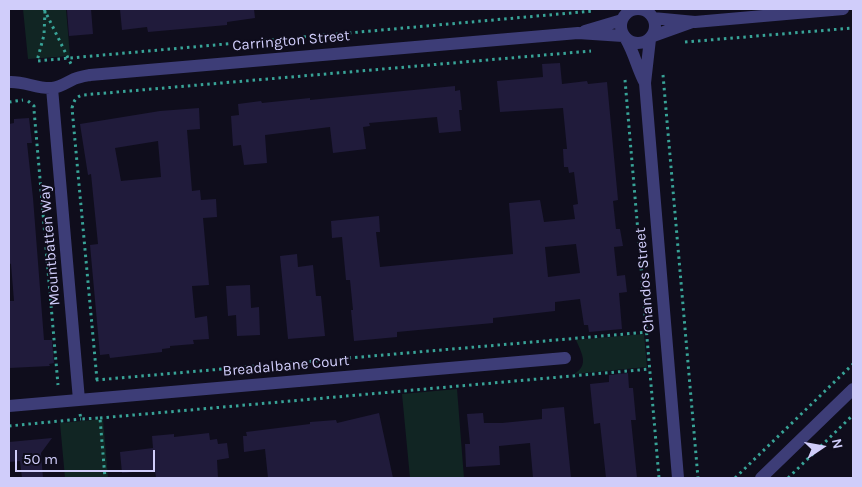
<!DOCTYPE html>
<style>
body{margin:0}
#map{position:relative;width:862px;height:487px;overflow:hidden;background:#0f0d1c;font-family:Karla,sans-serif}
canvas{display:block}
.frame{position:absolute;inset:0;border:10px solid #d0cdfa;pointer-events:none}
.north{position:absolute;left:797px;top:422px;width:50px;height:50px;-webkit-text-stroke:4px #0f0d1c;paint-order:stroke;rotate:78deg;font-size:14px;font-weight:700;line-height:20px;text-align:center;color:#d0cdfa}
.north::after{content:'';display:block;margin:auto;width:18px;height:22px;background:#d0cdfa;clip-path:polygon(50% 0,100% 100%,50% 72%,0 100%)}
.scale{position:absolute;left:15px;top:450px;width:140px;height:22px;box-sizing:border-box;border:2px solid #d0cdfa;border-top:0;padding-left:6px;font-size:15px;line-height:18px;white-space:nowrap;color:#d0cdfa;-webkit-text-stroke:4px #0f0d1c;paint-order:stroke}
</style>
<div id="map">
<canvas width="862" height="487"></canvas>
<div class="frame"></div>
<div class="north">N</div>
<div class="scale">50 m</div>
</div>
<script>
const c = document.querySelector('canvas').getContext('2d');
c.lineJoin = 'round';
function fillPath(path, color) {
  c.fillStyle = color;
  c.fill(path, 'evenodd');
}
function stroke(path, color, width, dash) {
  c.strokeStyle = color;
  c.lineWidth = width;
  c.lineCap = dash ? 'butt' : 'round';
  c.setLineDash(dash || []);
  c.stroke(path);
}
function drawText(font, color, halo, rows, align = 'center') {
  c.font = font + ' Karla,sans-serif';
  c.lineWidth = 4;
  c.setLineDash([]);
  c.textBaseline = 'middle';
  c.strokeStyle = halo;
  c.fillStyle = color;
  for (const [text, x, y, turn = 0] of rows) {
    c.save();
    c.translate(x, y);
    c.rotate((+turn || 0) * Math.PI / 180);
    c.textAlign = isNaN(turn) ? turn : align;
    if (halo) c.strokeText(text, 0, 0);
    c.fillText(text, 0, 0);
    c.restore();
  }
}
fillPath(new Path2D(`
 M23,9H66L70,56L28,59Z
 M644,334L647,367L574,374C590,365 581,352 576,340Z
 M457,389L464,478H410L402,394Z
 M103,419L108,478H65L60,423Z`), '#112523');
fillPath(new Path2D(`
 M69,9H91L93,34L69,36L67,10Z
 M120,9H254L255,18L227,22V25L148,32L147,27L122,30Z
 M560,63L562,84L587,81L588,84L607,82L618,200L613,201L616,229H620L623,246L614,247L617,276L625,275L627,292L619,293L622,329L589,332L588,325H584L580,299L555,302V311L493,318V323L397,332V337L354,341L351,310H353L350,280H346L342,237L332,238L331,221L379,216L380,232H376L380,267L513,254L509,203L540,200L544,222L575,219L573,205L578,204L574,172L569,173L568,167H564L563,149H567L563,108L500,112L497,81L543,77L542,64ZM576,244L580,273L548,277L545,247Z
 M455,86V91L460,90L462,110H459L461,131L439,133L437,117L369,123L370,126L363,127L366,149L333,153L330,127L265,135L267,163L244,165L241,145L233,146L231,116L239,115L238,104L261,101L262,103L310,98V100Z
 M199,108L200,129L187,130L192,191L200,190L201,200L216,199L217,217L203,218L209,285L192,286L195,318L207,316L209,339L193,340L194,344L170,346V348L162,349V352L110,358L109,354L100,355L90,245L98,244L91,174L88,175L80,124L160,111ZM158,141L161,177L121,181L115,148Z
 M29,118L32,143H27L33,198L44,340H52L54,363L49,364L50,366L9,368V301H14L11,264L9,263V124L14,123V119Z
 M297,254L298,267L313,265L316,296H321L325,336L288,339L280,256Z
 M250,285L251,308L259,307L260,335L237,336L236,315L228,316L226,286Z
 M628,373L629,388H633L636,420H631L637,478H606L600,423L594,424L590,384L609,382V375Z
 M564,407L571,478H533L530,443L499,446L500,465L466,467L465,444H470L467,414L483,413L484,423H502L542,419V409Z
 M379,413L393,478H268L265,449L244,452L243,436H247L246,432L310,424V422L336,420L337,423Z
 M209,433L210,440L217,439L218,444L227,443L229,458L217,460L218,478H156L155,470L122,473L120,452L153,448L152,436L174,434V437Z
 M52,438L41,453L43,478H22L20,461L9,462V442Z`), '#201b3b');
stroke(new Path2D(`
 M44,9L71,64
 M45,11L44,35L37,61L593,11
 M685,42L853,28
 M663,75L698,478
 M625,80L659,478
 M28,101L34,106V110L58,385
 M9,102L23,100
 M96,380L648,332
 M97,380L72,108C74,100 76,97 83,95L591,51
 M80,414L81,419L100,418L105,478
 M100,418L650,369
 M9,426L81,419
 M735,478L853,364
 M788,478L853,415`), '#38a397', 3, [2.5, 4]);
stroke(new Path2D(`
 M621 26a17 17 0 1 1 34 0a17 17 0 1 1-34 0Z
 M653,18L695,22L843,9
 M585,31L622,20
 M653,36L692,22
 M626,39C635,55 637,68 645,83
 M650,39L645,83L678,478
 M9,82C24,81 37,89 52,88C61,87 67,82 74,79C79,77 85,76 90,75L578,33L623,36
 M52,88L79,400
 M9,406L565,358
 M761,478L853,389`), '#3d3d77', 12);
drawText('15px', '#d0cdfa', '#0f0d1c', [
 ["Carrington Street",291,41,-5],
 ["Mountbatten Way",50,245,-95],
 ["Chandos Street",645,280,-95],
 ["Breadalbane Court",286,366,-5]
]);
</script>
